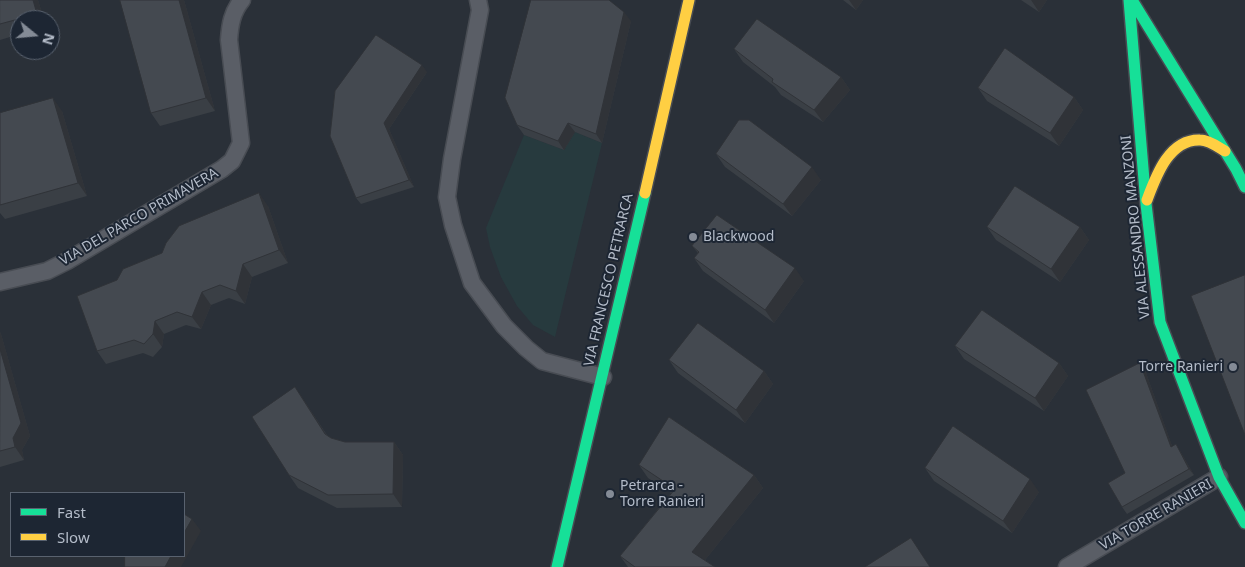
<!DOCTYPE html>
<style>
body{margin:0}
#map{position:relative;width:1245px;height:567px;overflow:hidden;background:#2a3038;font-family:"Noto Sans",sans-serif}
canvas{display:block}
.legend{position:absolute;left:10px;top:492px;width:175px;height:65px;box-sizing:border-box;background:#1d2633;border:1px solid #59626f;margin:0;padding:6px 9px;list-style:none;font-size:15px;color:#b4bcc9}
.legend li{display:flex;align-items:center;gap:10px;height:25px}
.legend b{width:25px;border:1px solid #59626f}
.north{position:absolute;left:10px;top:10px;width:50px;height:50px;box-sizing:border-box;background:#1d2633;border:1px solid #59626f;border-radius:50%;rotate:107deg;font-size:14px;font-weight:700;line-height:20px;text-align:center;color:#b4bcc9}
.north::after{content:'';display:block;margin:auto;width:18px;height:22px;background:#848b96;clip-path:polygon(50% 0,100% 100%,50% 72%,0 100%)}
</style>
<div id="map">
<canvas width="1245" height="567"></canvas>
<ul class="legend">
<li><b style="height:6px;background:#16e098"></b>Fast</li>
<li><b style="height:6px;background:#ffcf43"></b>Slow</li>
</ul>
<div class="north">N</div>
</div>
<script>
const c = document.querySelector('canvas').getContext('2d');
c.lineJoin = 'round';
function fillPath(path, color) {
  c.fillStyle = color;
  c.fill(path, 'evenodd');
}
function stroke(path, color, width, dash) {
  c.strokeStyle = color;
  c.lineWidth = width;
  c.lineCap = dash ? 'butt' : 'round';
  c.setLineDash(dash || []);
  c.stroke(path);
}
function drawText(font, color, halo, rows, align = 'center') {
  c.font = font + ' "Noto Sans",sans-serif';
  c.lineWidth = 4;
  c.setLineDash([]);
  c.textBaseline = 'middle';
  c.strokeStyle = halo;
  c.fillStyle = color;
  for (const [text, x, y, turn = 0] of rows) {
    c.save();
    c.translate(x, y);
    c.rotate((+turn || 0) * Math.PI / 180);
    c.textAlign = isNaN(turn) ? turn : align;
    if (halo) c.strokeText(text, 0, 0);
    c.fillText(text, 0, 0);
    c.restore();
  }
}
fillPath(new Path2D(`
 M575,132L602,143L555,337L533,325L517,306L501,277L490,247L486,228L524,135L564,150Z`), '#273a3e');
const lane = new Path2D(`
 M478,0L480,10L452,159L447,197L453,225L472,283L504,326L526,348L542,361L603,377
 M0,282L47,271L67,261L222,169L232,161L241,143L229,40C230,25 232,12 242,0
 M1067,567L1219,477`);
const fast = new Path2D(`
 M1129,0L1146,204L1160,322L1219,477L1245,523
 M1132,0L1236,169L1245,187
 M557,567L645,193`);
const slow = new Path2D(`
 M645,193L689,0
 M1147,200C1156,176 1169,139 1200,140C1209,140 1218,147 1225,151`);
stroke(lane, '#484c53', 19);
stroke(fast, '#484c53', 14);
stroke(slow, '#484c53', 14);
stroke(lane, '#5a5e66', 16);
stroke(fast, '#16e098', 11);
stroke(slow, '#ffcf43', 11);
fillPath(new Path2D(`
 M0,0H38L44,20H20V34L0,40Z
 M120,0H184L215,111L160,126L151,113Z
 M843,0H863L856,10Z
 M1021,0H1047L1039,12Z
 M631,21L602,143L575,132L564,150L524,135L517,125Z
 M734,49L841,77L850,90L823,122L781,95L775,87L743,62Z
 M427,72L389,129L414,187L361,204L356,198L330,136Z
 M978,88L1074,97L1083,110L1059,146L987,101Z
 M62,111L87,196L5,219L0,213V113Z
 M716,154L821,180L792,216L725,167Z
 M268,206L288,263L252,277L245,304L229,298L211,305L201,329L186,325L164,334L162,347L153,357L143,353L106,364L97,351L117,280L162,253Z
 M987,227H1080L1089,240L1060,282L996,240Z
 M692,246L804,281L774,323L703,271L694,258L698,253Z
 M0,332L1,334L30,436L22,450L24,460L0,467Z
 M955,346L1059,363L1068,376L1044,411L964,359Z
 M669,360L764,371L773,384L745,423L678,373Z
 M1140,363L1145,370L1172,446L1180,451L1194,475L1127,514L1122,507L1125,473Z
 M295,387L327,435L331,438L345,442H394L403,455L402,507L337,508L298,488L289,475Z
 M639,465L754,475L763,488L705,560L715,567H628L620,556L671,493L648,478Z
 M925,468L1039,492L1012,533L934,481Z`), '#3a3f45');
fillPath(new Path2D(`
 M33,0H38L44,20H41L37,14Z
 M179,0H184L215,111L206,98Z
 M849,0H863L856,10Z
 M1031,0H1047L1039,12Z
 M624,12L631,21L602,143L596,134Z
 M422,65L427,72L389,129L414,187L409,180L384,123Z
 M841,77L850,90L823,122L814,110Z
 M1074,97L1083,110L1059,146L1050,133Z
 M53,98L62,111L87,196L78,183Z
 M568,123L575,132L564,150L558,141Z
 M812,167L821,180L792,216L783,204Z
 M259,193L268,206L288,263L279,250Z
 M1080,227L1089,240L1060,282L1051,269Z
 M243,264L252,277L245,304L236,291Z
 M795,268L804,281L774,323L765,310Z
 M202,292L211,305L201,329L192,317Z
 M155,321L164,334L162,347L153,334Z
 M0,332L1,334L30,436L22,450L24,460L15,447L13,438L0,349Z
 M1059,363L1068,376L1044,411L1035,398Z
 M1140,363L1145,370L1175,454L1171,447Z
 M764,371L773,384L745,423L736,410Z
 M295,387L304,400L334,447L325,434Z
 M394,442L403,455L402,507L393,494Z
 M1176,444L1180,451L1194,475L1189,469Z
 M754,475L763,488L701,565L692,552Z
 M1030,479L1039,492L1012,533L1003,521Z
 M192,519L201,531L181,567H165L171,556H184V533Z`), '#303338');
const building = new Path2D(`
 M0,0H33L37,14L0,24Z
 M120,0H179L206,98L151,113Z
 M531,0H609L624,12L596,134L568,123L558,141L517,125L505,98Z
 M757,19L841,77L814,110L772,82L773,79L734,49Z
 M376,35L422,65L384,123L409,180L356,198L330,136L335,91Z
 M1005,48L1074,97L1050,133L978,88Z
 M53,98L78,183L0,205V113Z
 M739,120H749L812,167L783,204L716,154Z
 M1015,186L1080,227L1051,269L987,227Z
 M259,193L279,250L243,264L236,291L220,285L202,292L192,317L177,312L155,321L153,334L144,344L134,340L97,351L77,296L117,280L123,269L162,253L166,243L179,226Z
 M717,215L795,268L765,310L694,258L699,252L692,246Z
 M1245,275V435L1191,296Z
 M982,310L1059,363L1035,398L955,346Z
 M698,323L764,371L736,410L669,360Z
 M0,349L21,423L13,438L15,447L0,451Z
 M1140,363L1171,447L1176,444L1189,469L1122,507L1108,483L1125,473L1086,390Z
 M295,387L325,434L331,438L345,442H394L393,494L328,495L289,475L252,417Z
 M669,417L754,475L692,552L715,567H635L620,556L675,489L639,465Z
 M953,426L1030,479L1003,521L925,468Z
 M184,514L192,519L184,533Z
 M911,538L930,567H865Z
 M125,556H171L165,567H125Z`);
fillPath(building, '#444950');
stroke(building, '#303338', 1);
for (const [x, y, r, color] of [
 [693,237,5,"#848b96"],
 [1233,367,5,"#848b96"],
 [610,494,5,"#848b96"]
]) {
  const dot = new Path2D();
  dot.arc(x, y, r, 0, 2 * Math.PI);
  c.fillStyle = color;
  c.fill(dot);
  stroke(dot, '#1d2633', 2);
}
drawText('14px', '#b4bcc9', '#1d2633', [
 ["VIA DEL PARCO PRIMAVERA",139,217,-30],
 ["VIA ALESSANDRO MANZONI",1136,227,-96],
 ["VIA FRANCESCO PETRARCA",609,280,-77],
 ["VIA TORRE RANIERI",1156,515,-30]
]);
drawText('14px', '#b4bcc9', '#1d2633', [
 ["Blackwood",703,237],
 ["Torre Ranieri",1223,367,"right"],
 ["Petrarca -",620,486],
 ["Torre Ranieri",620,502]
], 'left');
</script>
